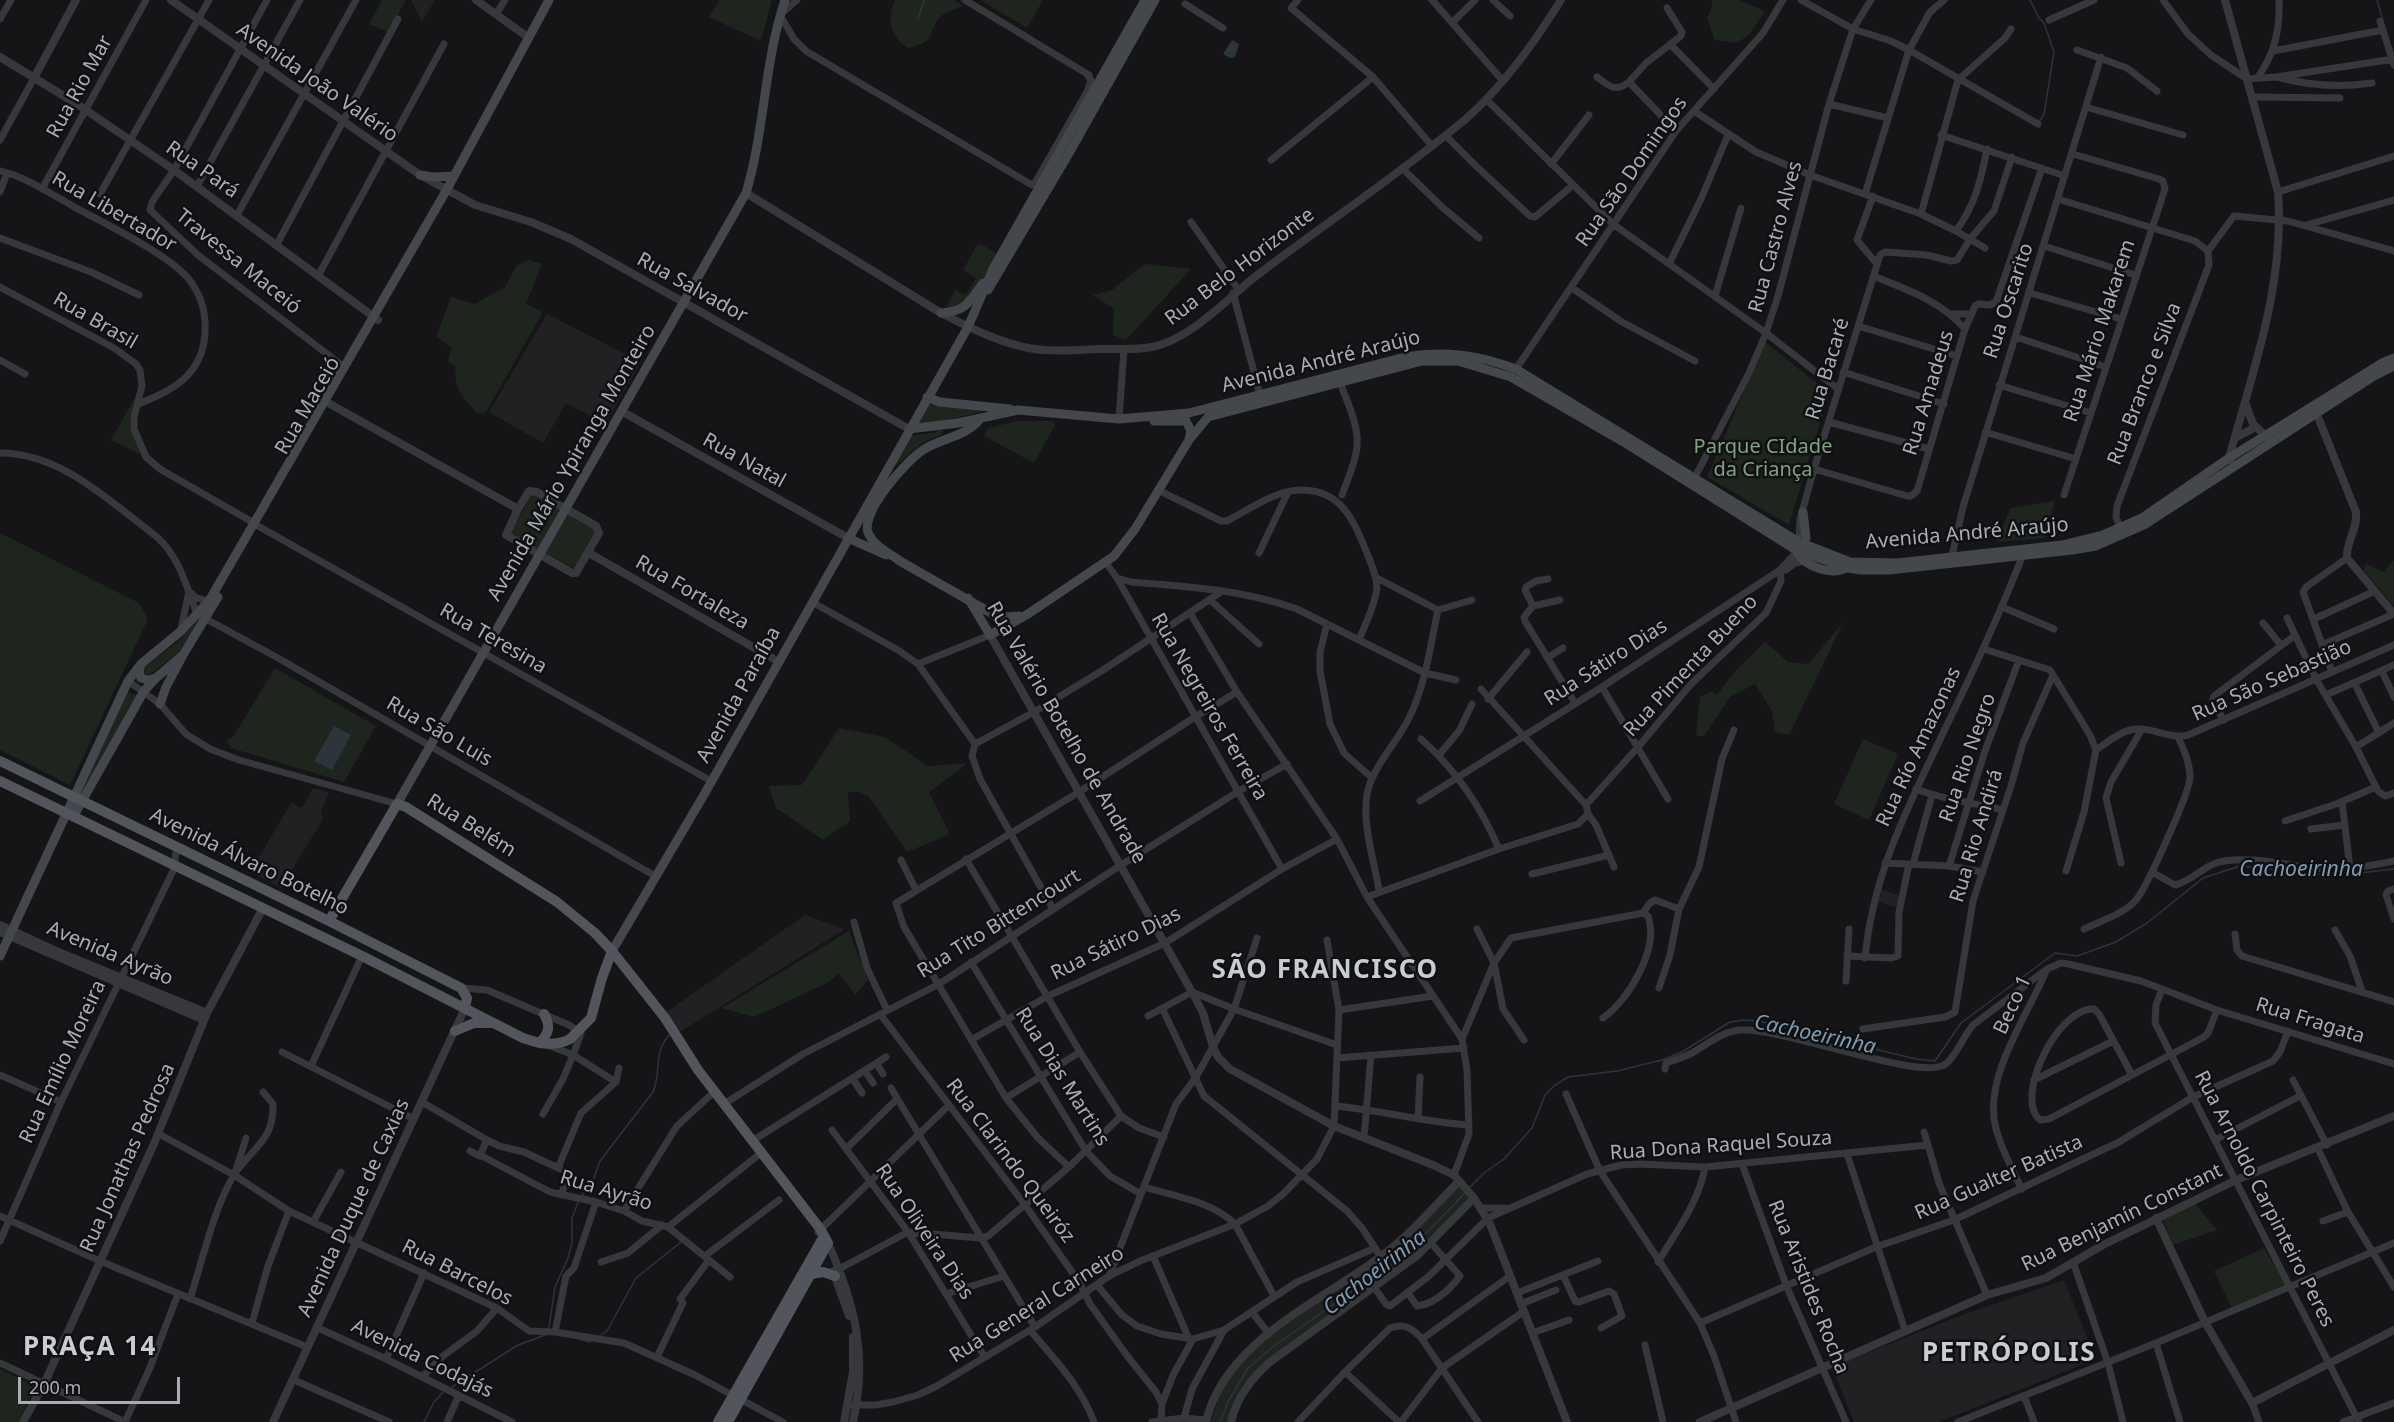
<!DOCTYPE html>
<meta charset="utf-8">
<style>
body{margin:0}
#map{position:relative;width:2394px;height:1422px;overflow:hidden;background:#151517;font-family:"Noto Sans",sans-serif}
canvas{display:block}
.scale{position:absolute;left:18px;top:1377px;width:162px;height:27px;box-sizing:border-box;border:3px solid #a8adb7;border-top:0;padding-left:8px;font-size:18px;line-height:21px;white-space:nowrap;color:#a8adb7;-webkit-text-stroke:4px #101012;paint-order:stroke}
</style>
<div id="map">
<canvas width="2394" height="1422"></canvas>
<div class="scale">200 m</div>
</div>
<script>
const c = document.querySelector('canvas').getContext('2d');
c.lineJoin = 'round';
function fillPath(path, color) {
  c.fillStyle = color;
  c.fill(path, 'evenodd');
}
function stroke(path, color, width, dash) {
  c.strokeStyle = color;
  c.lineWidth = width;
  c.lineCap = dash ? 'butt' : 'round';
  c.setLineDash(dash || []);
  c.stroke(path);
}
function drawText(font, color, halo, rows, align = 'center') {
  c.font = font + ' "Noto Sans",sans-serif';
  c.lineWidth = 5;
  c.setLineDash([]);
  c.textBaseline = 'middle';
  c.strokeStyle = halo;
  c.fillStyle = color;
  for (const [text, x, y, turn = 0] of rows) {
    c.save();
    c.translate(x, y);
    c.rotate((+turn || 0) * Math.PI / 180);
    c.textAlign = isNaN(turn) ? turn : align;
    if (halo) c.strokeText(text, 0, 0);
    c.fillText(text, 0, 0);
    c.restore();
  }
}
fillPath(new Path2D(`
 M411,0H435L422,22Z
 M547,314L641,362L605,424L566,403L543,443L489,412Z
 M313,788L329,792L321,812L323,819L281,888L250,872L291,803L302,808Z
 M1881,890L1899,895L1896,907L1878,902Z
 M805,915L845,929L678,1033L665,1013Z
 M2064,1280L2096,1359L1939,1422H1854L1832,1367L1962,1315Z`), '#212124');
fillPath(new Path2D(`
 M382,0H406L388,32L369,24Z
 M719,0H772L761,41L709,17Z
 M895,0H954L964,6C956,9 947,11 941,16C925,33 940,41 908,48C890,36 886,19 895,0Z
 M980,0H1043L1027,28Z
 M1712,0H1739L1765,11L1750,34L1737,43L1715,40L1707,18L1712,6Z
 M978,243L999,254L967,305L954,312L946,308L955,290L966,295L976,278L963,270Z
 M529,260L542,264L526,304L543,312L486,412L478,414C465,400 452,388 456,368L448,361L452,347L436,337L451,297L475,304L505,287L517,265Z
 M1145,264L1191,269L1126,340L1113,335L1114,309L1093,295L1112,290Z
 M1765,342L1829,393L1789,525L1707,477Z
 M138,392L134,436L140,454L111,440Z
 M926,403L989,410L942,421L943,434L922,443L892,469L910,436L937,432V422L919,423Z
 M1017,421H1052L1055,425L1034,463L984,436L988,428Z
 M532,494L597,530L575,569L510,533Z
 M2055,501L2045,538L1997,542L2010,508Z
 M0,533L139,603L148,619L70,785L0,750Z
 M2394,560V606L2363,570L2366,564L2384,572Z
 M210,606L179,652L149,675L144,673L145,667L179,641Z
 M1843,623L1789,735L1775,732L1772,711L1755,684L1730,697L1704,736H1696L1700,697L1711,691L1717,695L1734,672L1765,642L1788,662L1808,664Z
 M275,668L376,726L344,782L231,748L226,740L233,737Z
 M127,692L135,694L136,697L81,797L78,796Z
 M839,728L885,737L928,766L968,763L929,792L950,834L907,852L869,797L858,792H848L850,821L823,840L776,808L769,786L802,785Z
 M1863,739L1898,754L1869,820L1834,804Z
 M849,931L868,980L855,995L839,973L829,982L754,1017L722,1008Z
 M1460,1185L1471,1197L1409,1260L1261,1365L1242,1387L1229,1422H1211L1221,1390L1240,1361L1279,1329L1397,1247Z
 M2195,1203L2217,1230L2173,1245L2163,1220Z
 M2264,1248L2286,1285L2232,1308L2214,1271Z
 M0,1369L36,1387L18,1422H0Z`), '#1d251e');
fillPath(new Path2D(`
 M1232,40L1239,44L1235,57L1230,58L1223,54Z
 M334,726L351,735L332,770L314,761Z`), '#2c353b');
stroke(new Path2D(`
 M2030,0L2039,18L2044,23L2054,52L2044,114L2039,122
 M2377,0L2383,20
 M918,19L924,0
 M1470,1187L1484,1173L1504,1159L1532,1128L1545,1095L1554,1086L1568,1077L1617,1071L1662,1060L1682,1052L1730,1022L1744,1020L1759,1021L1916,1059L1935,1061L1961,1023L2055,953L2077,956L2116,942L2147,923L2203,878L2240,866L2317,874H2351L2394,869
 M582,1196L594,1178L600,1161L653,1092C662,1072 652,1055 669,1035
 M549,1328L555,1287L568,1258L572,1243V1218L579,1200
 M601,1335L607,1331L636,1278L681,1242
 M579,1339L590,1342
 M452,1387L518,1345L545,1335
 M424,1422L434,1402L443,1392
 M1220,1422L1228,1402L1248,1368L1274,1346L1407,1253L1465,1193`), '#2c353b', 1.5);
stroke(new Path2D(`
 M267,0L174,170L152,202L150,210L198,255L344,367
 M797,0L780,15L794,39L806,51L1032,185L1035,183L1088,90L1091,80L1087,74
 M965,0L1089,75
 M1298,0L1291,8L1373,77L1432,146
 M1432,0L1503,81
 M1493,0L1510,16
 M1801,0L1853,29L1891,41L1909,50L2038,124
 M2163,0L2188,34L2211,55L2247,79L2276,77L2394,59
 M1185,4L1223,28
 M1667,8L1682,32L1681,36L1646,63L1629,82L1676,131
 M496,14L505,0
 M0,19L11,0
 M2049,20L2094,0
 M2380,21L2394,65
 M1452,23L1475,0
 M1670,44L1714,89
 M2077,50L2127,68L2157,91
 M2273,51L2383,30
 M1597,77C1609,86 1615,93 1629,82
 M2258,77C2275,53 2280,29 2279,0
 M2277,77C2310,86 2339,88 2372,83
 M2252,97L2340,98
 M1487,100L1613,224L1766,333L1838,389
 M1829,104L1888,118
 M2086,107L2183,135
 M1694,111L1756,152L1810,175L1921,214L1956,231L1985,248
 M1941,135L2065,176
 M1446,136L1475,165L1530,216L1535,217L1573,185
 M0,140L34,78
 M1271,160L1373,77
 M1551,164L1589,115
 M1402,168L1442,207L1479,238
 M0,171C27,177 54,196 78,209C108,225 165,253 187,277C211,305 212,351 186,377C173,390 154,398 138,404
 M197,186L300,0
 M42,189L146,0
 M0,192L7,173
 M2278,192L2394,156
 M100,194L209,0
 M1865,194L1909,50L1930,12L1944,0
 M1873,196L1857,240L1876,263
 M2058,199L2195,241L2208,251
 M1921,214L1958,80L2005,38L2011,29
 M237,215L356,0
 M1191,222L1238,289
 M2306,225L2394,200
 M1956,231C1975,205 1981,180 1987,149
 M0,238L91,272L139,295
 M276,246L398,19
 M2044,246L2135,275
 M2208,251L2234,216L2288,221L2394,251
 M1669,264L1701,199L1728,135
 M318,276L444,44
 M1873,276C1906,289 1941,301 1965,329
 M0,287L114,348L136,364L140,370L142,386L134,417V429L146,457L160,469L254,523
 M1572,288L1622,322L1695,361
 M1233,293L1260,395
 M2030,293L2121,319
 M1715,296L1741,208
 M1951,314H1972
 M1858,326L1957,356
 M2016,337L2106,367
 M0,360L25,374
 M1516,369L1676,131L1763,33L1783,0
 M1843,372L1944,404
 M1340,382C1347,402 1359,425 1357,446C1356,463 1347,480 1342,495
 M1999,385L2091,413
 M1119,419L1124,349
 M1829,422L1929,449
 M1985,432L2076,459
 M0,453C62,453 110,502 157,537C180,558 186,586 197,614L278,658L655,876
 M1814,469L1907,496H1911L1917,491L1965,329L1975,306L1979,304L1990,305L1996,302L2042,168
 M1695,477L1749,373L1766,333L1778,296L1829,104L1853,29L1871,0
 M1158,490L1221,521H1227C1250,509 1277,489 1303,490C1343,491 1354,522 1367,553C1371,564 1377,576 1377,588C1375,606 1365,624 1359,640
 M2064,495L2165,189L2163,181L2159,179L2073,154
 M258,526L711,781
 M2121,529L2116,517L2117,506L2209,265L2208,251
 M1259,553L1288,492
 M1952,556L1963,507L2101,57
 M1106,563L1117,578L1282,869
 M1786,570L1795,563L1805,561
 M1117,578L1131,582C1186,586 1244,590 1297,609L1425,673L1456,680
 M1377,578L1438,610
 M1548,579L1536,581L1526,587L1525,590L1533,606L1524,617L1525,621L1575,703
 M190,592L196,598L209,601
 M1210,600L1259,644
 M812,602L898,650L918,664L975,744L972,756L980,779L1053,909
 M1533,606L1560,600
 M2002,607L2054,629
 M1438,610L1472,600
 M1190,613L1237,692L1337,839L1367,897L1462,1039L1467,1070L1469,1134L1454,1175
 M2287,618L2316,679L2356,747L2378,791L2385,796L2394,793
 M2314,619L2375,591
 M2263,623L2280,644
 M1327,624L1320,652V671L1330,724L1344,753L1372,778
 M181,629L188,596
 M2322,645L2394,614
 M1984,649L2050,670L2090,735L2096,750
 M1547,658L1563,648
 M918,664L990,635
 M2382,671L2394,697
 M2332,672L2303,592L2306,587L2347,558
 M128,681L160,704L186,734L210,749L239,760L397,804
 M2355,684L2379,733
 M1602,687L1668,799
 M1481,689L1586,805L1588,814L1596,825L1614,867
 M2326,695L2394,665
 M1488,699L1527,652
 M2224,720L2212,702L2214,696L2294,636
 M1421,739C1455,769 1481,807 1499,849
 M975,744L1034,712L1103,670L1221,592
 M2356,747L2394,723
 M2096,750C2106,743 2118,733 2130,730C2150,725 2169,740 2188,735L2394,645
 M1439,755L1459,731L1472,704
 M1916,789C1944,800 1975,803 2003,810
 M1420,801L1602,687L1780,570L1793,556L1799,542L1800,519L1814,469L1880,255L1885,252L1927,255L1951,261L1957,260L1970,239L1994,211L2012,157
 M2342,802L2350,869
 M1586,805L1638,747L1691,684L1766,613L1781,581L1780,570
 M2285,821L2336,804L2376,787
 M2311,829L2344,825
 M966,859L1080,1052L1121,1116L1139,1128L1164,1137
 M901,860L916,890
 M1885,863L1949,866L1983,872
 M2121,863L2106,798L2111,782L2142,729
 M1913,864L1932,795
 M1949,866L1985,751L2019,660
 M2066,871L2084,812L2096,750
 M2152,872L2175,885C2193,881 2204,864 2224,861C2259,856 2291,867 2325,869C2349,870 2371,866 2394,861
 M1532,874L1609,855
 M2394,889L2388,891L2386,895L2394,919
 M1379,890C1374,860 1362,825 1367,794C1372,767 1397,743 1409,718C1426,684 1430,646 1438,610
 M1367,897L1499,849L1578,824L1588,814
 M1643,913L1649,904L1655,900L1679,909
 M854,922L867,968L887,1010
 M1477,929L1494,963L1503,1009L1524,1040
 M2084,929C2100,921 2124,914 2136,900C2147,887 2190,792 2190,777C2190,763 2184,749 2178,737
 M2335,930L2350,956L2362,991
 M2235,934L2237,950L2242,956L2394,1002
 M1847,956L1891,958L1898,956L1899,912L1909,864
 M1865,958C1873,873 1908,807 1944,731C1972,674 1999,616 2022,557
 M971,962L1086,1151L1110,1176L1141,1194
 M1846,981L1849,929
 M461,988L487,990L569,1025L581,1033L573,1055L548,1045
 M1659,988L1670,955L1679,909L1699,867L1722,759L1734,730
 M2162,989L2156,1005L2155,1023L2359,1422
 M1162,1008L1204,1096L1347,1211L1362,1228L1381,1257
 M1339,1010L1433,996
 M880,1014L1025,1205L1079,1282L1090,1304L1128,1357L1156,1392L1162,1404L1161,1422
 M1148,1016L1192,992L1234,1009L1337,1045
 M1603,1018C1628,1001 1660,948 1648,916L1643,913
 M1863,1029L1945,1017L1955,1012L1973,901L2011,786L2023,743L2053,675
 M1462,1039L1494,963L1511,938L1643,913
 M971,1040L1048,996L1165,943L1282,869L1337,839
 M282,1052L414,1119
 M1337,1058L1464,1048
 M877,1064L883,1074
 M311,1066L362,956
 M1665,1069L1666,1063C1675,1060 1684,1057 1692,1053C1708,1044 1722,1031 1741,1030C1785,1028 1917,1080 1944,1065C1954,1060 1964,1035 1973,1025L2047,969
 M865,1071L873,1083
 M0,1075L61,1102
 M2132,1075L2099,1014L2094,1009C2059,1006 2013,1097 2040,1120L2049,1119L2204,1037L2208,1033L2217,1010
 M853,1079L862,1093
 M2034,1080L2113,1041
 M2293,1080L2327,1145
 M891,1088L1035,1327
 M1566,1094L1600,1171L1700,1323L1714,1356L1736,1422
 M1006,1098L1080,1052
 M422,1102L487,1140L499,1146L524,1152L569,1173L561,1195
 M724,1104L803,1054L939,984L1121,865L1239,791L1287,764
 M1335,1106C1380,1110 1424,1122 1469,1125
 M543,1114L563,1079L573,1055L616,1082
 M1418,1119L1420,1077
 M832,1130L908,1232L984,1356
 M159,1134L234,1175L289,1211L497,1308L529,1331L555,1332L624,1343L695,1375L783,1422
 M1364,1138L1371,1055
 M487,1140L480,1155L550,1192L596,1202L624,1211L642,1221L668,1227L730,1277
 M2215,1140L2300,1096
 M752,1141L886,1057
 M1928,1145L1939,1183L1987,1295
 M846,1149L897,1099
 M2318,1149L2348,1212L2394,1287
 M470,1151L480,1156
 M1847,1154L1905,1330
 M1742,1164L1786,1285L1846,1422
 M1069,1167L1038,1138L1006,1098L904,927L896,903L1079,792L1195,717L1237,692
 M558,1168L581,1113L616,1082L619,1068
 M236,1170L246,1138
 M1144,1187C1174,1196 1212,1201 1235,1224L1274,1296
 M2022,1189C2012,1170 2002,1150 1996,1129C1982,1077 2028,1016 2047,969L2061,963L2068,964L2141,981L2217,1010L2394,1064
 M1482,1208H1506
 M624,1211L677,1126L714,1092
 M0,1216L100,1261L307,1347
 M2323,1221L2348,1212
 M313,1222L341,1172
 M668,1227L761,1153
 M818,1232L948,1106
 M0,1241L61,1102L173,871L177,847
 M705,1256L779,1200
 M1153,1256L1189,1339
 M601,1262L628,1253L662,1225
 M1658,1262C1676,1232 1699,1202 1705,1167
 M2073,1262L2108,1363L2123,1422
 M839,1269L908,1232L980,1238L988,1236L1069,1167L1121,1116
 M1563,1275L1575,1301L1579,1302L1609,1291L1614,1294L1622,1316L1601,1328
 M1109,1276L1176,1104L1196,1077L1234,1009L1257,938
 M1097,1285L1122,1315L1137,1326L1161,1334L1193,1339L1224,1330L1297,1282L1375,1248
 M1374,1287L1386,1304L1390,1306L1429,1276L1488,1218L1587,1174L1621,1165L1640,1164L1705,1167L1928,1145L1924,1132
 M1408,1293L1417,1306C1435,1304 1450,1289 1460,1276L1431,1243
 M1517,1293L1598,1261
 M946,1294L1004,1276
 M190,1299C202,1262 214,1207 234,1175C252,1147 274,1142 273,1104L263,1092
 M1521,1304L1556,1290
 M1252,1312L1269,1334
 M252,1323L268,1266L289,1211
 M1700,1323L1876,1247L1954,1220L2119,1142L2193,1097L2273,1061L2280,1052L2288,1031
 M316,1327L386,1359L512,1422
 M1030,1330C1054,1359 1081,1386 1094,1422
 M555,1332L566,1276L574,1268L596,1202
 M1532,1333L1569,1320
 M1422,1339L1510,1276
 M2156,1343L2180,1422
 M1645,1345L1663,1422
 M657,1357L683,1303L680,1299L709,1260
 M386,1359L424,1273
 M0,1363L125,1422
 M1345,1372L1399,1422
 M422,1377L443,1356L477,1331L497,1308
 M294,1380L389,1422
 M2024,1396L2034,1422
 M2252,1403L2259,1422
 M1162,1404L1173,1375L1193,1339
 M848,1405H876L893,1402L918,1395L937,1386L1035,1327L1109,1276L1140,1261L1235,1224L1268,1206L1283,1194L1317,1159L1334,1126L1339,1010L1327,940
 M1184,1418L1192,1389L1224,1330
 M125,1422L149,1370L178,1294
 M447,1422L459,1395
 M1152,1422L1184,1418L1206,1420
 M1298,1422L1345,1372L1390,1328C1405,1323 1412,1328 1422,1339L1478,1422
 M1401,1422L1442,1368L1523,1312
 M1958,1422L2156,1343L2394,1243
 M2343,1422L2394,1403`), '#36383c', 7);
stroke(new Path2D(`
 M171,0L420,175L475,205L531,222L571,239L909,429
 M476,0L529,38
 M2225,0L2278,192C2285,285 2253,370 2229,458L2231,461
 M0,57L77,104L174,170L378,320
 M34,78L76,0
 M746,193L941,313C970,328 1002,344 1034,349C1055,352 1077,350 1098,349C1116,349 1135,350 1152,347C1191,340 1229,296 1260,273C1329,221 1401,173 1467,118C1504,85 1535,42 1561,0
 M330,404L518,509
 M2246,405L2253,424L2270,440
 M2314,407L2356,512C2358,529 2346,541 2347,558L2394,614
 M623,412L848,538
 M2235,438L2256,427
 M529,491L537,492L596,526L599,533L576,573H572L506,535L518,509Z
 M589,553L779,662
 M990,635L1192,992L1203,1013L1213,1047L1218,1057L1230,1069L1334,1126L1433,1165L1454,1175L1474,1198L1490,1224L1567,1422
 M0,925L56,951L207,1013
 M0,932L204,1020
 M2156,1218L2205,1322L2252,1403L2394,1330
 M828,1243C855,1304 868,1355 853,1422
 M833,1271L849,1316
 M23,1422L44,1384L153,1146L207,1013L263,908
 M273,1422L465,1008
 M844,1422L853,1372V1337
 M1206,1422C1224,1342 1320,1302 1380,1257C1409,1236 1434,1207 1459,1181
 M1231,1422C1237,1397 1251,1379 1270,1362L1418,1255L1474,1198
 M1700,1422L1987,1295L2046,1278L2103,1245L2236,1180L2394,1116`), '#36383c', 8);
stroke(new Path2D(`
 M420,175L433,177L454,176
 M988,290L1068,155L1155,0
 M941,313C966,311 969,303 983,283
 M927,397L940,402L1010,409
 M1154,421H1186L1191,431L1189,440
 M909,429L958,423L1018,410L1119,419L1189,413L1405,357C1445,350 1478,355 1516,369L1799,542L1850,562L1897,563L2062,545L2103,535L2142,518L2229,458L2382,363L2394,358
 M1803,512L1806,538
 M848,538L886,555
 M1796,550C1801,566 1837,579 1849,565
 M898,560L991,613L1005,617L1019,616
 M903,563C892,555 872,545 868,532C861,512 906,461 923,450C941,438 966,437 980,419
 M968,598L990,635L1028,614L1114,556L1135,529L1189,440L1208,417L1422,361H1458L1511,377L1622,441L1796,550L1848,568L1861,570H1889L2072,550L2096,546L2144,525L2374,376L2394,366
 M141,664L139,672L141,678L148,680L156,678
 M160,704L166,687L182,657
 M397,804L746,193C765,130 764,62 785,0
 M73,817L144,691L156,678L183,655L218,597
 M612,951L705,793L968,327L993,269L1145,0
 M0,956L128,681L141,664L181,631L209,601L446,191L549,0`), '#44474c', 9);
stroke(new Path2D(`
 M0,761L329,921L461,988L467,998L465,1008
 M0,781L362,956L523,1038C540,1044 554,1047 570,1039
 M329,921L397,804L406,807L557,902L595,933L612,951L665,1018L698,1070L821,1230L828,1243L728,1422
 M602,978L612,951
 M455,1031L474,1023H491
 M539,1043C549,1034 551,1026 544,1014
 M811,1274L823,1272L835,1276
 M718,1422L824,1236`), '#52555b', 10);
stroke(new Path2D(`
 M570,1039L591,1018L602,978`), '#52555b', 10);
drawText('20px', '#a8adb7', '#101012', [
 ["Avenida João Valério",317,83,35],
 ["Rua Rio Mar",80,87,-61],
 ["Rua Pará",202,170,35],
 ["Rua São Domingos",1632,172,-55],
 ["Rua Libertador",114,212,30],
 ["Rua Castro Alves",1776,237,-75],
 ["Travessa Maceió",238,262,39],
 ["Rua Belo Horizonte",1240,267,-37],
 ["Rua Salvador",692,288,29],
 ["Rua Oscarito",2009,301,-72],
 ["Rua Brasil",95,321,30],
 ["Rua Mário Makarem",2100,331,-72],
 ["Avenida André Araújo",1321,362,-14],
 ["Rua Bacaré",1828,369,-73],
 ["Rua Branco e Silva",2145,384,-69],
 ["Rua Amadeus",1929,393,-73],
 ["Rua Maceió",308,406,-60],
 ["Rua Natal",744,461,29],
 ["Avenida Mário Ypiranga Monteiro",572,463,-60],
 ["Avenida André Araújo",1967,534,-5],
 ["Rua Fortaleza",692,593,30],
 ["Rua Teresina",493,639,30],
 ["Rua Sátiro Dias",1606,663,-33],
 ["Rua Pimenta Bueno",1691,666,-47],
 ["Rua São Sebastião",2272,681,-24],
 ["Avenida Paraíba",739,695,-61],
 ["Rua Negreiros Ferreira",1209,707,60],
 ["Rua São Luis",439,732,30],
 ["Rua Valério Botelho de Andrade",1066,733,60],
 ["Rua Río Amazonas",1919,747,-65],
 ["Rua Rio Negro",1968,758,-71],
 ["Rua Belém",471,826,32],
 ["Rua Rio Andirá",1977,836,-73],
 ["Avenida Álvaro Botelho",249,862,26],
 ["Rua Tito Bittencourt",999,924,-32],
 ["Rua Sátiro Dias",1116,944,-26],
 ["Avenida Ayrão",110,954,23],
 ["Beco 1",2013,1005,-65],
 ["Rua Fragata",2310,1021,17],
 ["Rua Emílio Moreira",63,1062,-65],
 ["Rua Dias Martins",1062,1077,58],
 ["Rua Dona Raquel Souza",1721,1146,-4],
 ["Rua Jonathas Pedrosa",128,1158,-66],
 ["Rua Clarindo Queiróz",1010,1161,53],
 ["Rua Gualter Batista",1999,1178,-24],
 ["Rua Ayrão",606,1191,17],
 ["Rua Arnoldo Carpinteiro Peres",2264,1199,63],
 ["Avenida Duque de Caxias",354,1208,-65],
 ["Rua Benjamín Constant",2122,1218,-26],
 ["Rua Oliveira Dias",924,1232,56],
 ["Rua Barcelos",457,1273,27],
 ["Rua Aristides Rocha",1808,1287,68],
 ["Rua General Carneiro",1037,1305,-32],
 ["Avenida Codajás",422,1359,26]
]);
drawText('20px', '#7fa280', '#101012', [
 ["Parque CIdade",1763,447],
 ["da Criança",1763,470]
]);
drawText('italic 21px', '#7f9bb2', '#101012', [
 ["Cachoeirinha",2301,870],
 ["Cachoeirinha",1815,1035,12],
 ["Cachoeirinha",1375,1273,-38]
]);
c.letterSpacing = '1.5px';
drawText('bold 26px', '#c8ccd3', '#101012', [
 ["SÃO FRANCISCO",1325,971],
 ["PRAÇA 14",90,1348],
 ["PETRÓPOLIS",2009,1354]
]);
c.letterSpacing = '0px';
</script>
